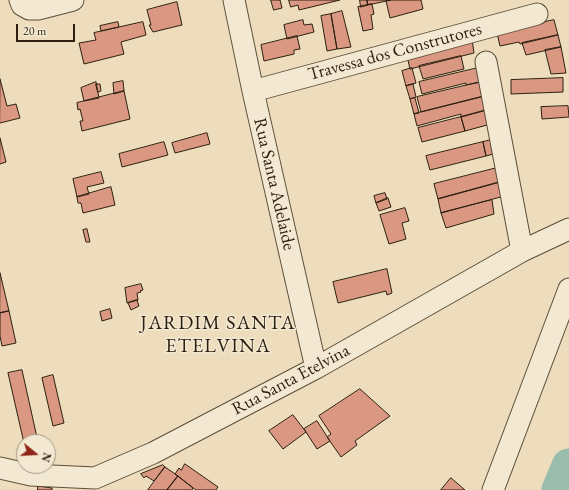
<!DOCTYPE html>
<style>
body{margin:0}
#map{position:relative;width:569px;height:490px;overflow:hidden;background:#edddbc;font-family:"EB Garamond",serif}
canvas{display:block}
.north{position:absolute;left:16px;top:434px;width:40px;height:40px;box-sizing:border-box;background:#f3e9d3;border:1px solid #a49885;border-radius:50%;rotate:108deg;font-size:11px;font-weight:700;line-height:16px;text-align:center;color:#2d1f0f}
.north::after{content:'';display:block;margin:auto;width:14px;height:18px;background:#8f2418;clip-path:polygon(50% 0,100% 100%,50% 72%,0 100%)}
.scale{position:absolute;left:16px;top:24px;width:59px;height:18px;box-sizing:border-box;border:2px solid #2d1f0f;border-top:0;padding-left:5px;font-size:12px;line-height:14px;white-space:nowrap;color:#2d1f0f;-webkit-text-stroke:3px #f3e9d3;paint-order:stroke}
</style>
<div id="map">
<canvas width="569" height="490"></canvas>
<div class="north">N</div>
<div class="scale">20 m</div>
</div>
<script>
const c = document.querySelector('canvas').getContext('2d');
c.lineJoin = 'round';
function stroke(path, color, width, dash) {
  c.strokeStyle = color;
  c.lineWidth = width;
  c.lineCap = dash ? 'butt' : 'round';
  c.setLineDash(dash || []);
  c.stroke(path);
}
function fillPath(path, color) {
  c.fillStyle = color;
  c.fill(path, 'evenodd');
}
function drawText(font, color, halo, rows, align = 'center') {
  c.font = font + ' "EB Garamond",serif';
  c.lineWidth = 3;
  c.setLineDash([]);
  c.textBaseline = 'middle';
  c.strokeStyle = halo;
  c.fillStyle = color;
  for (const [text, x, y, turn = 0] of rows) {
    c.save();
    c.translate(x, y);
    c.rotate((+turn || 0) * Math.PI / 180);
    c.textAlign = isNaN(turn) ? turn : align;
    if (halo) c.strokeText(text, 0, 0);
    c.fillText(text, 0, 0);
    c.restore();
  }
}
stroke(new Path2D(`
 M559,490L569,466`), '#9abcac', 35);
const building = new Path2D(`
 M271,0H280L282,8L274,10Z
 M289,0H340L299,10L298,5L291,7Z
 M360,0H367L368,5L361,7Z
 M367,0H391L368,5Z
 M391,0H421L423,9L390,18L386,1Z
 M177,2L182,25L153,32L149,25H151L147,10Z
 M372,4L374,14L371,15L373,29L363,31L358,7Z
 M342,11L351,47L337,49L331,14Z
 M331,14L337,49L327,51L321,16Z
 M303,20L304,25L312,24L314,32L287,39L284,25Z
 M554,20L558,35L520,44L519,42L500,46L497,33Z
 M118,22L119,27L101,31L100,26Z
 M143,22L146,35L121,42L124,54L84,64L79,43L96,40L94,33Z
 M558,35L561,47L526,55L522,43Z
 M297,36L300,49L294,50V54L264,61L261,45Z
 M472,39L474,53L410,69L407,56Z
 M561,47L566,73L551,74L545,50Z
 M461,56L464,69L423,79L419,66Z
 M412,68L416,83L406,86L402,71Z
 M478,68L481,82L466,85V83L422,94L419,82Z
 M563,78V92L511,94V80Z
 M0,79L7,106L16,104L20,118L0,123Z
 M123,81L124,91L114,94L113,83Z
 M96,82L99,98L84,101L81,88Z
 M481,82L485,96L421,112L417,97Z
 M96,84H100L101,91L98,92Z
 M413,84L416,97L410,99L406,86Z
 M124,91L130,119L82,131L80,121H83L80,109L78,110L77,103Z
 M485,96L487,110L461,117V114L417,126L414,114Z
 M415,98L419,113L414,114L410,99Z
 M568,106L569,117L542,119L541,107Z
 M487,110L491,124L465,131L461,117Z
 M461,117L465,131L422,142L418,128Z
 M207,133L210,144L175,153L172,143Z
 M0,138L6,162L0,164Z
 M496,139L500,152L486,156L483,142Z
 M164,142L168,155L122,167L119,154Z
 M483,142L486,156L430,170L426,156Z
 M501,167L504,181L438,199L434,184Z
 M101,172L104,183L87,187L89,194L77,197L73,179Z
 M504,181L508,195L441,213L438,199Z
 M111,187L115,205L83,213L81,203H78L77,197Z
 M385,193L387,199L376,203L374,196Z
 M388,198L391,207L379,211L376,203Z
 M492,200L494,214L446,228L441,213Z
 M405,208L409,221L402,223L406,239L389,244L380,215Z
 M87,229L90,242H86L83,230Z
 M387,269L392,293L387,295L386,291L338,303L333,282Z
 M0,273L9,311L0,313Z
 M141,284L143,290L140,291L141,292L137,293L138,300L127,303L125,288Z
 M137,300L139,306L131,310L128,303Z
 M110,309L112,318L102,321L100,312Z
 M9,311L16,343L2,346L0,336V313Z
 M22,370L38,442L24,443L8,373Z
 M53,375L64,423L53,426L42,378Z
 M360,389L390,416L355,441L357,445L341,457L327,437L331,434L319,416Z
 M293,415L306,432L283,449L269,431Z
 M317,421L330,441L317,449L304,429Z
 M185,464L218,487L216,490H196L175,474L179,468L181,470Z
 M163,465L165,467L154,481L146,476L144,478L141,474Z
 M165,467L178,476L167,490H148Z
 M178,476L193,488L192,490H167Z
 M451,478L465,490H441Z
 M38,486L52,488V490H38Z`);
fillPath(building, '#da9882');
stroke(building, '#2d1f0f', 1);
const minor = new Path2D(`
 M20,0L22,5L29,9H38L73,0
 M234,0L253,91L316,368
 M486,62L522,251
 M253,91L537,14
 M0,468L31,475L95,478L153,453L316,368L522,251L569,229
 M493,490L569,289`);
stroke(minor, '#5d4e3a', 23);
stroke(minor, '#f3e9d3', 21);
drawText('18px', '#2d1f0f', '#f3e9d3', [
 ["Travessa dos Construtores",395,52,-15],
 ["Rua Santa Adelaide",274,184,77],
 ["Rua Santa Etelvina",291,380,-28]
]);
c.letterSpacing = '1px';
drawText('20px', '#2d1f0f', '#f3e9d3', [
 ["JARDIM SANTA",218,324],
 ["ETELVINA",218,347]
]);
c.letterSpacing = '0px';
</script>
